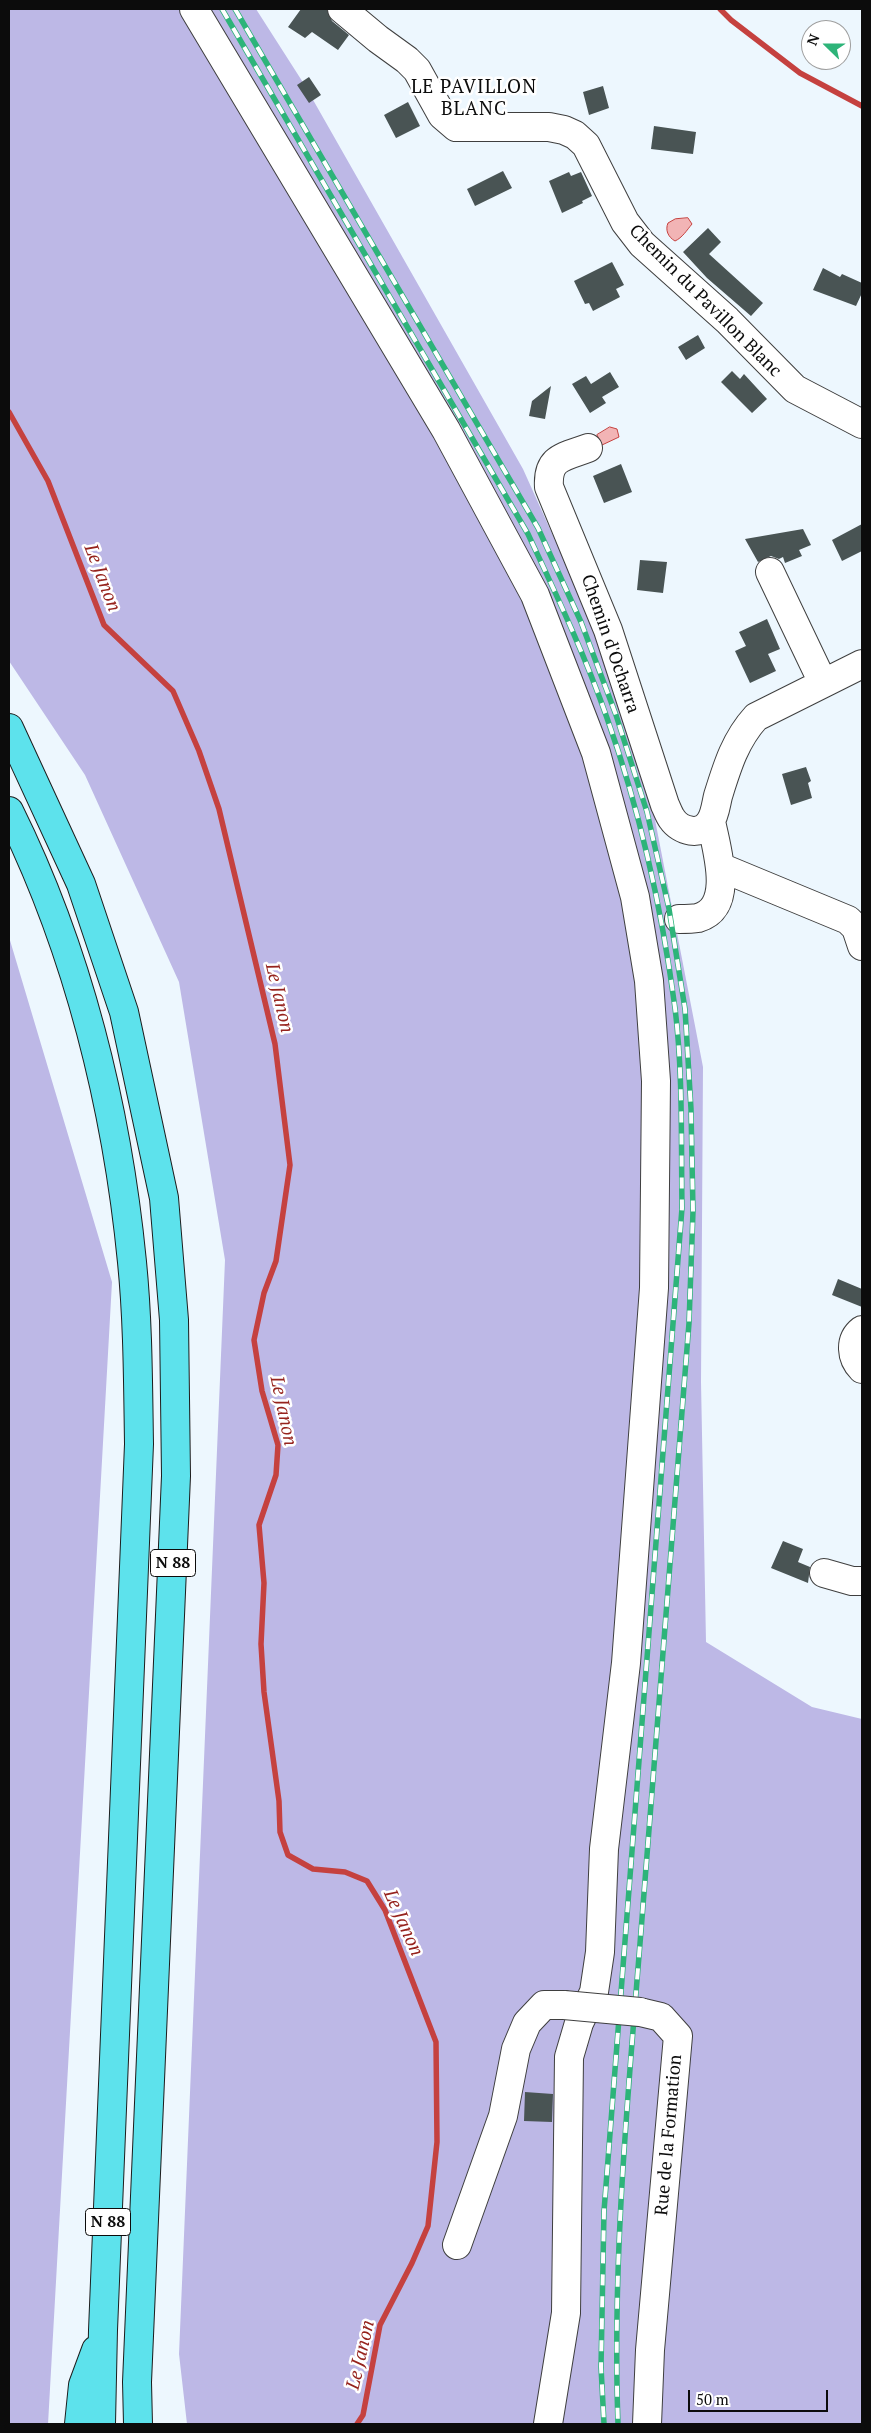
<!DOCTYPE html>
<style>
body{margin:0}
#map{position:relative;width:871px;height:2433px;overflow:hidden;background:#edf7fe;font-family:"PT Serif",serif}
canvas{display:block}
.frame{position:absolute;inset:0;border:10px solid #0c0c0c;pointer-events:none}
.north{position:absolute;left:801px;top:20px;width:50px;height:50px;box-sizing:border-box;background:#fff;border:1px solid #9e9e9e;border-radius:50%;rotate:292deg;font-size:14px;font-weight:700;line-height:20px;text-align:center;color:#0c0c0c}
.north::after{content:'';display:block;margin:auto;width:18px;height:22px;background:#2db479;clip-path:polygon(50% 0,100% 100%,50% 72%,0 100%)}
.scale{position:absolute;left:688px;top:2390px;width:140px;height:22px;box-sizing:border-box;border:2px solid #0c0c0c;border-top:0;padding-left:6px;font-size:15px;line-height:18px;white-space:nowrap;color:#0c0c0c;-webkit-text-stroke:4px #fff;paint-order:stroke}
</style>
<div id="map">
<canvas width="871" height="2433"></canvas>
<div class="frame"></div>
<div class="north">N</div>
<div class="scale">50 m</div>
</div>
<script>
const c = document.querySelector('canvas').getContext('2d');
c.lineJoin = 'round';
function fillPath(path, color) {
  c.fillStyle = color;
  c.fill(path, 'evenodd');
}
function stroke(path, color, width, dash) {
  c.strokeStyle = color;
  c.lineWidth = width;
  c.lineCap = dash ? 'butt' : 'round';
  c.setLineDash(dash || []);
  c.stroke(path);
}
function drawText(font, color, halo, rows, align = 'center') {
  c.font = font + ' "PT Serif",serif';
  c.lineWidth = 5;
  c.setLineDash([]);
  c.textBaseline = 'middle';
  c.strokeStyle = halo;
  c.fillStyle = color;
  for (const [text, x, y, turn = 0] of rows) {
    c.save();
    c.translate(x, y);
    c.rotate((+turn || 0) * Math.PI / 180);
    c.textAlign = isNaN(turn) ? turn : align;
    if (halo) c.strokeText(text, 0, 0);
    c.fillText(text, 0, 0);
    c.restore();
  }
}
fillPath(new Path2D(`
 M9,9H256L304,84L523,469L607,656L651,799L703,1067L701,1382L706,1642L812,1707L862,1719V2424H187L179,2354L225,1260L179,982L85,775L9,661Z
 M9,937L112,1282L48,2424H9Z`), '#bdb8e6');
const water = new Path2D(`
 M688,218L692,224C687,230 682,238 675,241C668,237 665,230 668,223L675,219Z
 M610,427L617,429L619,437L602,445L597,435Z`);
fillPath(water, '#f2b4b5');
stroke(water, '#c5413f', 1);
stroke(new Path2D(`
 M720,9L731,20L800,73L862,106
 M9,412L48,481L104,625L173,691L199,751L219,809L275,1044L290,1165L276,1261L264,1293L254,1340L262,1391L278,1445L276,1475L259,1525L264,1583L261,1644L264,1692L279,1801L280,1832L288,1855L313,1869L345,1872L367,1881L385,1910L436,2042L437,2142L428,2226L412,2263L380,2325L363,2415L357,2424`), '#c5413f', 5.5);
fillPath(new Path2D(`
 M301,9H327L332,21L349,35L338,50L312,32L305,38L288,27Z
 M309,77L321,95L309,103L297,85Z
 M603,86L609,108L589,115L583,92Z
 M408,102L420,126L396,138L384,115Z
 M654,126L696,132L693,154L651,149Z
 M503,171L512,188L475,206L467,189Z
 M569,172L571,176L581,172L592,196L582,201L583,203L562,213L549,181Z
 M708,228L721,242L709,254L763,303L751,316L707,278L683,252Z
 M612,262L624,285L616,289L620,297L593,311L589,303L585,304L574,281Z
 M823,268L840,277L842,274L862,283V293L856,306L813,290Z
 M698,335L705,348L686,360L678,347Z
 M732,371L740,379L744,374L767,399L752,413L721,382Z
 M610,372L619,387L602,397L606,403L590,413L572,384L586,376L591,384Z
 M551,386L545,419L529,416L532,401Z
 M621,464L632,492L604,503L593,476Z
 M862,524V551L842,561L832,540Z
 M803,529L811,545L799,550L802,556L785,563L783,557L779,559L771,556L758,562L745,539Z
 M640,560L667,562L663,593L637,590Z
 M767,619L780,649L768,654L776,671L750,683L735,651L746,646L739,632Z
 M806,767L811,781L808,783L812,798L791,805L782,774Z
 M838,1279L862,1289V1307L832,1295Z
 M783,1541L803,1549L798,1562L810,1567L808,1583L771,1568Z
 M525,2092L553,2094L552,2122L524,2121Z`), '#495454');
const minor = new Path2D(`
 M194,9L446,430L535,595L596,753L635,897L649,981L656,1081L654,1288L626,1663L604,1849L600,1952L594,1992L579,2023L569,2057L566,2313L548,2424
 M342,9L378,39L407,60L417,70L442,115L456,127H549L564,130L575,135L586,145L625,222L642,244L727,320L795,389L862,424
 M588,448C564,457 547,457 549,487L608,630L665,805C667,809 669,815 672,819C680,831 701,837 710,822C715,815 716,804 718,796C727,767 735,740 756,717L862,664
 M770,572L823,683
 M720,867L848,920L856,928L862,946
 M679,919C685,919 692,919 698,918C736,907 716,848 711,821
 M862,1330C849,1340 851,1358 862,1369
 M824,1573L852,1581H862
 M640,2012L661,2017L678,2036L650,2350L647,2424
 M457,2245L503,2116L516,2049L527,2023L544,2005H564`);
const highway = new Path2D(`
 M9,728L81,884L124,1012L164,1198L174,1320L176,1476L137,2382L138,2424
 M9,811C78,950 117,1108 132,1262C138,1322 138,1383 139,1444L103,2330L101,2424
 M79,2424L83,2385L96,2350`);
stroke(minor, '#3f3f3f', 30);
stroke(highway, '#1d1d1d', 30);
stroke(minor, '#fff', 28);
stroke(highway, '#5de2ec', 28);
const rail = new Path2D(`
 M222,9L528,534C556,594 585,655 607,718C640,811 662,910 675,1008C683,1072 681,1143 682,1208L604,2211L601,2367L604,2424
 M235,9L538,528L581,622L616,715L647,812L669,909L685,1009L691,1109L693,1211L689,1323C673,1526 657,1729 641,1931C628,2095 612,2260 618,2424`);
stroke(rail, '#2db479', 5.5);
stroke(rail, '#fff', 4, [11]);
const minorBridge = new Path2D(`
 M564,2005L640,2012`);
stroke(minorBridge, '#3f3f3f', 30, []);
stroke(minorBridge, '#fff', 28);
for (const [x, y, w] of [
 [173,1563,45],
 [108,2222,45]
]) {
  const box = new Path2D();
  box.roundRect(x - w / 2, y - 13.5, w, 27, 4);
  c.fillStyle = '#fff';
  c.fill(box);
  stroke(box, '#0c0c0c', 1);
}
drawText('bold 16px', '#0c0c0c', null, [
 ["N 88",173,1563],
 ["N 88",108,2222]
]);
drawText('18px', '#0c0c0c', '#fff', [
 ["Chemin du Pavillon Blanc",705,301,45],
 ["Chemin d'Ocharra",610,644,71],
 ["Rue de la Formation",669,2135,-85]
]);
c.letterSpacing = '1px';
drawText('19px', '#0c0c0c', '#fff', [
 ["LE PAVILLON",474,88],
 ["BLANC",474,110]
]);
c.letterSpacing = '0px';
drawText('italic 19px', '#96231d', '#fff', [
 ["Le Janon",102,578,69],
 ["Le Janon",279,998,77],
 ["Le Janon",283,1411,78],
 ["Le Janon",403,1923,66],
 ["Le Janon",361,2355,-77]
]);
</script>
